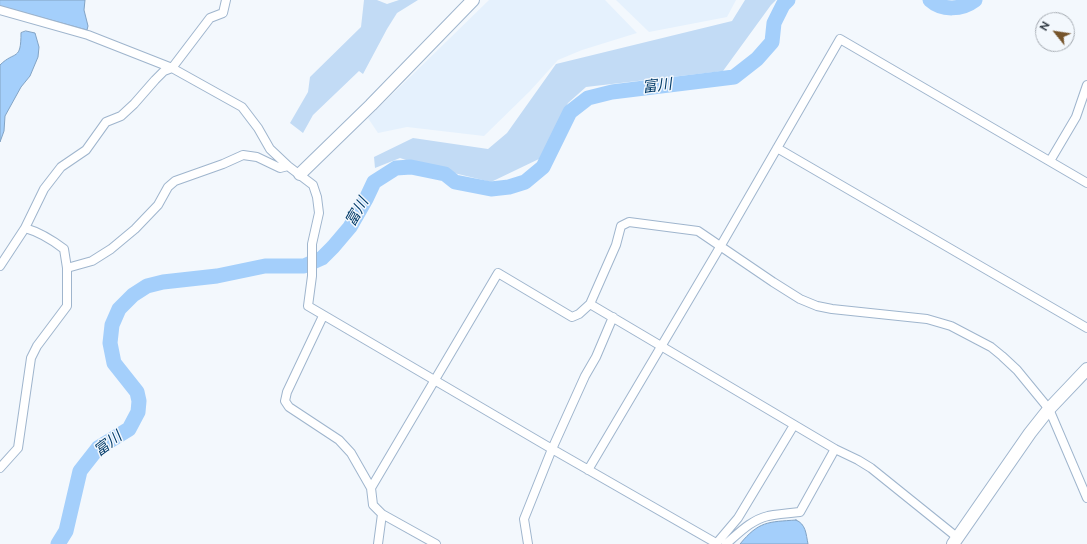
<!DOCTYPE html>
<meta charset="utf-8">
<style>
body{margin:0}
#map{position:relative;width:1087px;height:544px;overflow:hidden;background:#f3f8fd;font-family:Raleway,sans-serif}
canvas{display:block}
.north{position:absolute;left:1035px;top:12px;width:40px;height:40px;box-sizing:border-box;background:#f3f8fd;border:1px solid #a6acb3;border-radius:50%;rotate:300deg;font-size:11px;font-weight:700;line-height:16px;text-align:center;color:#323b44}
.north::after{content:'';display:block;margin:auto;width:14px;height:18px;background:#76552c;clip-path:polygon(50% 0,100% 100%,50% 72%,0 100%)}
</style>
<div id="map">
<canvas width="1087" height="544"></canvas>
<div class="north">N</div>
</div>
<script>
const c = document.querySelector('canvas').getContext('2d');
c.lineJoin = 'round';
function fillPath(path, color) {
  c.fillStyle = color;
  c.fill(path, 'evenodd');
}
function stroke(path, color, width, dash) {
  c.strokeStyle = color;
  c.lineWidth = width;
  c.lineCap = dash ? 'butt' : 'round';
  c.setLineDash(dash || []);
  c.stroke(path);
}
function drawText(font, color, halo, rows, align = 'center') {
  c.font = font + ' Raleway,"Noto Sans JP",sans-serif';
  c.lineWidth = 3;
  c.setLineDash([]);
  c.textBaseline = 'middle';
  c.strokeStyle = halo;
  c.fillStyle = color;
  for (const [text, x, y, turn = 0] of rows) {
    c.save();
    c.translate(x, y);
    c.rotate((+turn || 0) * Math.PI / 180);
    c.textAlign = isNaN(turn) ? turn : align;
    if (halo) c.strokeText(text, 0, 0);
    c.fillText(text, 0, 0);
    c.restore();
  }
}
fillPath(new Path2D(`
 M489,0H605L637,33L582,50L558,60L530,91L484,136L407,127L378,133L368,118Z
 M616,0H736L727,17L649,32Z`), '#e5f1fd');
fillPath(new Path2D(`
 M364,0H377L387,4L399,0H418L397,13L387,29L363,74L359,71L313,115L303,133L290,123L308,92L310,77L361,27Z
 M745,0H776L771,5L723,71L586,87L568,103L541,158L491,182L421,165L400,158L375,168L374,157L413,138L488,149L507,133L556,64L732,21Z`), '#c2dbf5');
const water = new Path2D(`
 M0,0H85L84,10L88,26L87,30L0,6Z
 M26,31L35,33L39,47L38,57L30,76L21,87L5,116L4,131L0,142V65C15,50 21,62 21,33Z
 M796,520C806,524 806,534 808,544H740C759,521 768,522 796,520Z`);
fillPath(water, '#a4cffb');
stroke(water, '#82a3c4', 1);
stroke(new Path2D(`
 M930,0C942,11 962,10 975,0
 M58,544L66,531L80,471L98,448L129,429L138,412L139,401L137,392L114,363L110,343L112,325L119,309L133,295L147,286L163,282L217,276L265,266H304L322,258L333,247L350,227L366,199L374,182L396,168L411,167L445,174L455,182L491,189L509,187L525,182L543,167L570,112L588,98L612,92L734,77L757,59L772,42L774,23L783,5L788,0`), '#a4cffb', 15);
const street = new Path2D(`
 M0,10L88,35L172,68L242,107L258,128L270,149L288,166L313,185L317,197L319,213L312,244V276L308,306L552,449L716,543
 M777,148L1087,328
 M1050,161L1076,117L1087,85
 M25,228C39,232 51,239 64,249L67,268
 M0,266L25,228L44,189L61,167L86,150L106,122L121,116L134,104L155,80L164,71L172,68L210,18L223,13L226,0
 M590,304L616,245L621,226L629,222L698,231L773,282L800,299L817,306L832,309L927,319L951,326L991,347L1002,356L1017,370L1049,409L1087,498
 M323,316L287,392L285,401L289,407L339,440L351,453L371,488
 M0,468L18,448L31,358L37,346L67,306V268L92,261L111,249L135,229L158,205L168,187L175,181L223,164L243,155L257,157L280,168L288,166
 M588,470L720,247L840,39L1087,183
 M382,514L436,544
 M378,544L382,514L373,505L371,488L498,273L572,317L579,314L590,304L835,449L858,460L871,468L958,538
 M528,544L524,519L552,449L585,376L596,357L613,317
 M716,544L738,518L794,425
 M726,544C739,533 751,520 768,516C779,514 790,513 800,512L835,449`);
const secondary = new Path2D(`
 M300,174L371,105L473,0
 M953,544L1030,433L1049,409L1087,369`);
stroke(street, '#9fb5cd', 10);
stroke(secondary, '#9fb5cd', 14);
stroke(street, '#fff', 8);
stroke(secondary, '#fff', 12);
drawText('italic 15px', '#033c6a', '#f3f8fd', [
 ["富川",657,86,-7],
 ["富川",357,212,-60],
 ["富川",108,444,-37]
]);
</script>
